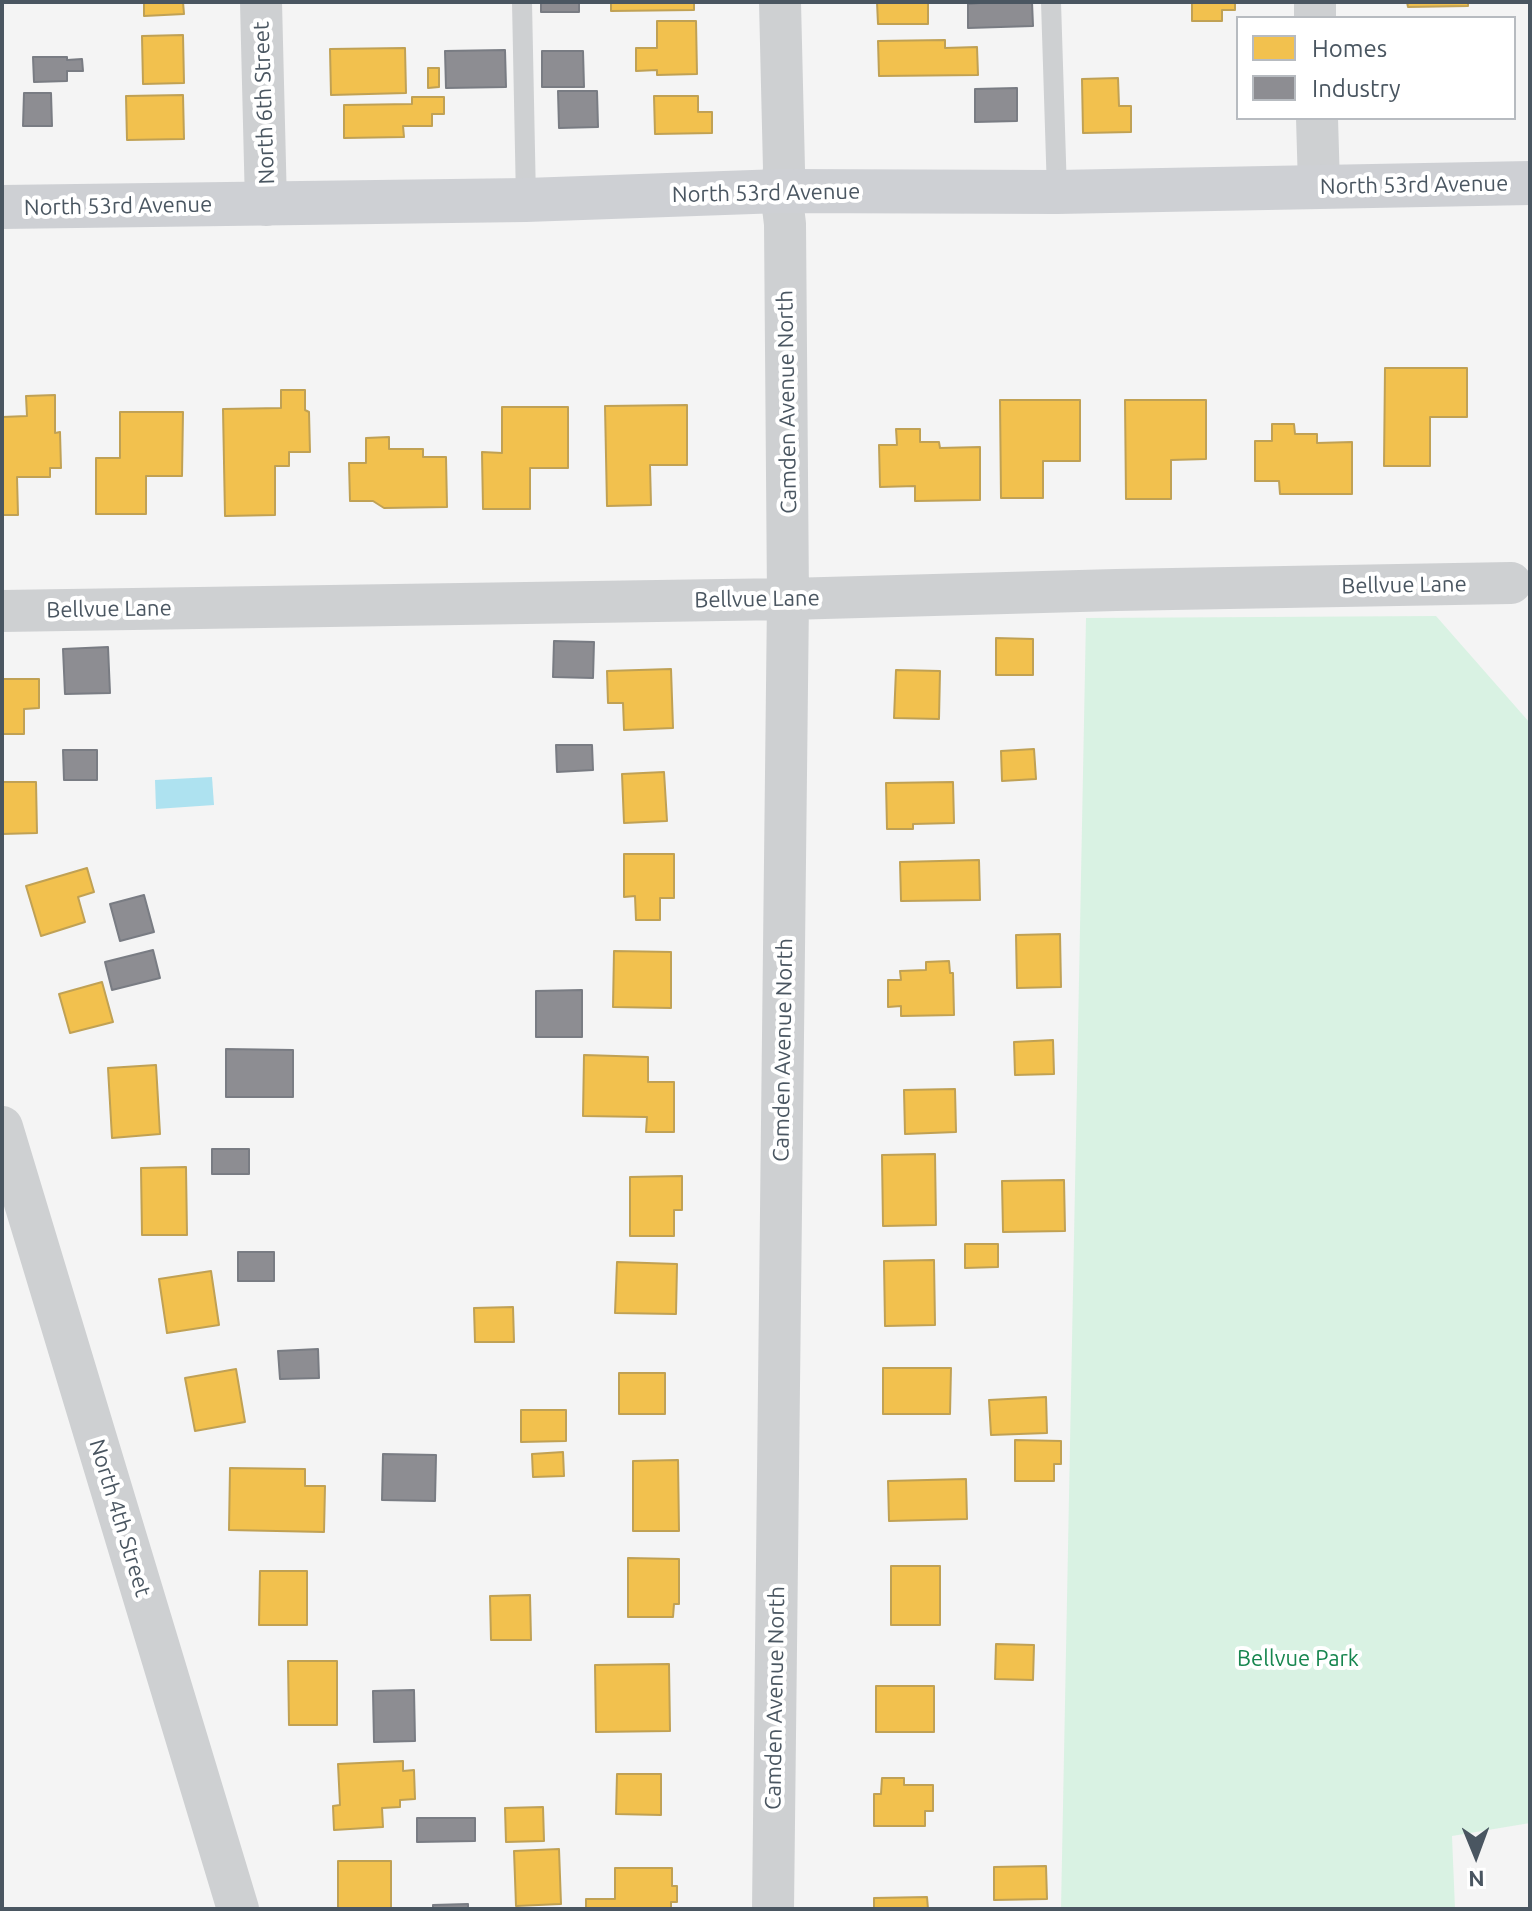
<!DOCTYPE html>
<style>
body{margin:0}
#map{position:relative;width:1532px;height:1911px;overflow:hidden;background:#f4f4f4;font-family:Ubuntu,sans-serif}
canvas{display:block}
.frame{position:absolute;inset:0;border:4px solid #4a5661;pointer-events:none}
.legend{position:absolute;left:1236px;top:16px;width:280px;height:104px;box-sizing:border-box;background:#fff;border:2px solid #b7bbc0;margin:0;padding:10px 14px;list-style:none;font-size:24px;color:#4a5661}
.legend li{display:flex;align-items:center;gap:16px;height:40px}
.legend b{width:40px;border:2px solid #b7bbc0}
.north{position:absolute;left:1436px;top:1815px;width:80px;height:80px;-webkit-text-stroke:6px #fff;paint-order:stroke;rotate:179deg;font-size:22px;font-weight:700;line-height:32px;text-align:center;color:#4a5661}
.north::after{content:'';display:block;margin:auto;width:28px;height:36px;background:#4a5661;clip-path:polygon(50% 0,100% 100%,50% 72%,0 100%)}
</style>
<div id="map">
<canvas width="1532" height="1911"></canvas>
<div class="frame"></div>
<ul class="legend">
<li><b style="height:22px;background:#f2c14e"></b>Homes</li>
<li><b style="height:22px;background:#8d8d92"></b>Industry</li>
</ul>
<div class="north">N</div>
</div>
<script>
const c = document.querySelector('canvas').getContext('2d');
c.lineJoin = 'round';
function fillPath(path, color) {
  c.fillStyle = color;
  c.fill(path, 'evenodd');
}
function stroke(path, color, width, dash) {
  c.strokeStyle = color;
  c.lineWidth = width;
  c.lineCap = dash ? 'butt' : 'round';
  c.setLineDash(dash || []);
  c.stroke(path);
}
function drawText(font, color, halo, rows, align = 'center') {
  c.font = font + ' Ubuntu,sans-serif';
  c.lineWidth = 8;
  c.setLineDash([]);
  c.textBaseline = 'middle';
  c.strokeStyle = halo;
  c.fillStyle = color;
  for (const [text, x, y, turn = 0] of rows) {
    c.save();
    c.translate(x, y);
    c.rotate((+turn || 0) * Math.PI / 180);
    c.textAlign = isNaN(turn) ? turn : align;
    if (halo) c.strokeText(text, 0, 0);
    c.fillText(text, 0, 0);
    c.restore();
  }
}
fillPath(new Path2D(`
 M1436,616L1530,723V1823L1452,1836L1455,1909H1061L1086,618Z`), '#d9f2e3');
fillPath(new Path2D(`
 M212,777L214,805L156,809L155,780Z`), '#aee2f0');
const homes = new Path2D(`
 M144,2H183L184,14L144,16Z
 M611,2H694V10L611,11Z
 M877,2H934V3H928V24H878Z
 M1192,2H1235V10H1222V21H1192Z
 M1407,2H1468V6L1408,7Z
 M657,21H696L697,74L657,75V70L636,71V48H657Z
 M183,35L184,83L143,84L142,36Z
 M945,40V48L977,47L978,75L879,76L878,41Z
 M405,48L406,93L331,95L330,49Z
 M428,68H439V87L428,88Z
 M1118,78L1119,106H1131V132L1083,133L1082,79Z
 M183,95L184,139L127,140L126,96Z
 M654,96H698V112H712V133L655,134Z
 M412,97H444V114H432V126H403L404,137L344,138V105L412,104Z
 M1385,368H1467V417H1430V466H1384Z
 M281,390H305V410L309,412L310,452H289V466H275V515L225,516L223,409L281,408Z
 M55,395V433L60,432L61,468H50V477H17L18,515H2V417L27,416L26,396Z
 M1000,400H1080V461H1043V498H1001Z
 M1125,400H1206V459L1171,460V499H1126Z
 M687,405V465H650L651,505L607,506L605,406Z
 M502,407H568V468H530V509H483L482,452L502,453Z
 M120,412H183L182,476H146V514H96V458H120Z
 M1272,424H1294L1295,434H1317V443L1352,442V494H1280L1279,481H1255V441H1272Z
 M896,429H920V442H939L940,448L980,447V500L915,501V486L880,487L879,445H897Z
 M389,437V449H423V457H446L447,507L384,508L373,501H350L349,463H366V438Z
 M996,638L1033,639V675H996Z
 M671,669L673,728L624,730L623,703H608L607,671Z
 M896,670L940,671L939,719L894,718Z
 M2,679H39V708L24,709V734H2Z
 M1034,749L1036,779L1002,781L1001,751Z
 M664,772L667,821L624,823L622,774Z
 M2,782H36L37,833L2,834Z
 M953,782L954,823L913,824V829H887L886,783Z
 M624,854H674V898H660V920H636L635,896L624,897Z
 M979,860L980,900L901,901L900,862Z
 M87,868L94,892L78,897L85,922L41,936L26,886Z
 M1060,934L1061,987L1017,988L1016,935Z
 M614,951L671,952V1008L613,1007Z
 M949,961L950,973H953L954,1015L901,1016V1006L888,1007V980H901L900,971L926,970V962Z
 M102,982L113,1022L70,1033L59,994Z
 M1053,1040L1054,1074L1015,1075L1014,1042Z
 M584,1055L648,1057V1082H674V1132H646L647,1117L583,1116Z
 M156,1065L160,1134L112,1138L108,1068Z
 M955,1089L956,1132L905,1134L904,1090Z
 M935,1154L936,1225L883,1226L882,1155Z
 M186,1167L187,1235H142L141,1168Z
 M682,1176V1210H674V1236H630V1177Z
 M1064,1180L1065,1231L1003,1232L1002,1181Z
 M965,1244H998V1267L965,1268Z
 M934,1260L935,1325L885,1326L884,1261Z
 M617,1262L677,1264L676,1314L615,1313Z
 M211,1271L219,1325L167,1333L159,1279Z
 M513,1307L514,1342H475L474,1308Z
 M883,1368H951L950,1414H883Z
 M236,1369L245,1422L195,1431L185,1378Z
 M619,1373H665V1414H619Z
 M1046,1397L1047,1433L991,1435L989,1400Z
 M521,1410H566V1441L521,1442Z
 M1015,1440L1061,1441V1464H1054V1481H1015Z
 M563,1452L564,1476L533,1477L532,1454Z
 M678,1460L679,1531H633V1461Z
 M230,1468L305,1469V1486H325L324,1532L229,1530Z
 M966,1479L967,1519L889,1521L888,1481Z
 M628,1558L679,1559V1604H674L673,1617H628Z
 M891,1566H940V1625H891Z
 M260,1571H307V1625H259Z
 M530,1595L531,1640H491L490,1596Z
 M996,1644L1034,1645L1033,1680L995,1679Z
 M288,1661H337V1725H289Z
 M669,1664L670,1731L596,1732L595,1665Z
 M876,1686H934V1732H876Z
 M403,1761V1771L414,1770L415,1799L400,1800V1807L382,1808L383,1827L334,1830L333,1806L340,1805L338,1764Z
 M617,1774H661V1815L616,1814Z
 M882,1778H904V1785H933V1811H925V1826H874V1794H881Z
 M543,1807L544,1841L506,1842L505,1808Z
 M559,1849L561,1904L516,1906L514,1851Z
 M338,1861H391V1909H338Z
 M1046,1866L1047,1899L994,1900V1867Z
 M615,1868H672V1886H677V1902H671V1909H586V1899H615Z
 M927,1897L928,1909H874V1898Z`);
fillPath(homes, '#f2c14e');
stroke(homes, '#c0a154', 2);
const industry = new Path2D(`
 M541,2H579V12H541Z
 M992,2H1032L1033,26L968,28V4Z
 M505,50L506,87L446,88L445,51Z
 M542,51H583L584,87H542Z
 M33,57H67V60L82,59L83,71H67V81L34,82Z
 M1017,88V121L975,122V89Z
 M558,91H597L598,127L559,128Z
 M24,93H51L52,126H23Z
 M554,641L594,642L593,678L553,677Z
 M108,647L110,693L65,694L63,649Z
 M556,745H592L593,770L557,772Z
 M63,750H97V780H64Z
 M144,895L154,932L120,941L110,904Z
 M153,950L160,978L112,990L105,962Z
 M582,990V1037H536V991Z
 M226,1049L293,1050V1097H226Z
 M212,1149H249V1174H212Z
 M238,1252H274V1281H238Z
 M318,1349L319,1378L280,1379L278,1351Z
 M383,1454L436,1455L435,1501L382,1500Z
 M414,1690L415,1741L374,1742L373,1691Z
 M417,1818H475V1841L417,1842Z
 M468,1904V1909H433V1905Z`);
fillPath(industry, '#8d8d92');
stroke(industry, '#797c83', 2);
stroke(new Path2D(`
 M522,2L526,200
 M1051,2L1057,192`), '#ced0d2', 20);
stroke(new Path2D(`
 M261,2L266,205
 M1315,2V18
 M1317,118L1319,186
 M2,611L788,599L1116,590L1511,583
 M2,1127L238,1909
 M773,1909L788,599L785,224L781,191L784,169L780,2`), '#ced0d2', 42);
stroke(new Path2D(`
 M2,207L526,200L781,191L1057,192L1530,183`), '#ced0d4', 44);
drawText('22px', '#4a5661', '#fff', [
 ["North 6th Street",264,103,-92],
 ["North 53rd Avenue",1414,185,-1],
 ["North 53rd Avenue",766,193,-1],
 ["North 53rd Avenue",118,206,-1],
 ["Camden Avenue North",787,402,-91],
 ["Bellvue Lane",1404,585,-1],
 ["Bellvue Lane",757,599,-1],
 ["Bellvue Lane",109,609,-1],
 ["Camden Avenue North",783,1050,-89],
 ["North 4th Street",120,1518,73],
 ["Camden Avenue North",775,1698,-89]
]);
drawText('22px', '#17864f', '#fff', [
 ["Bellvue Park",1298,1659]
]);
</script>
